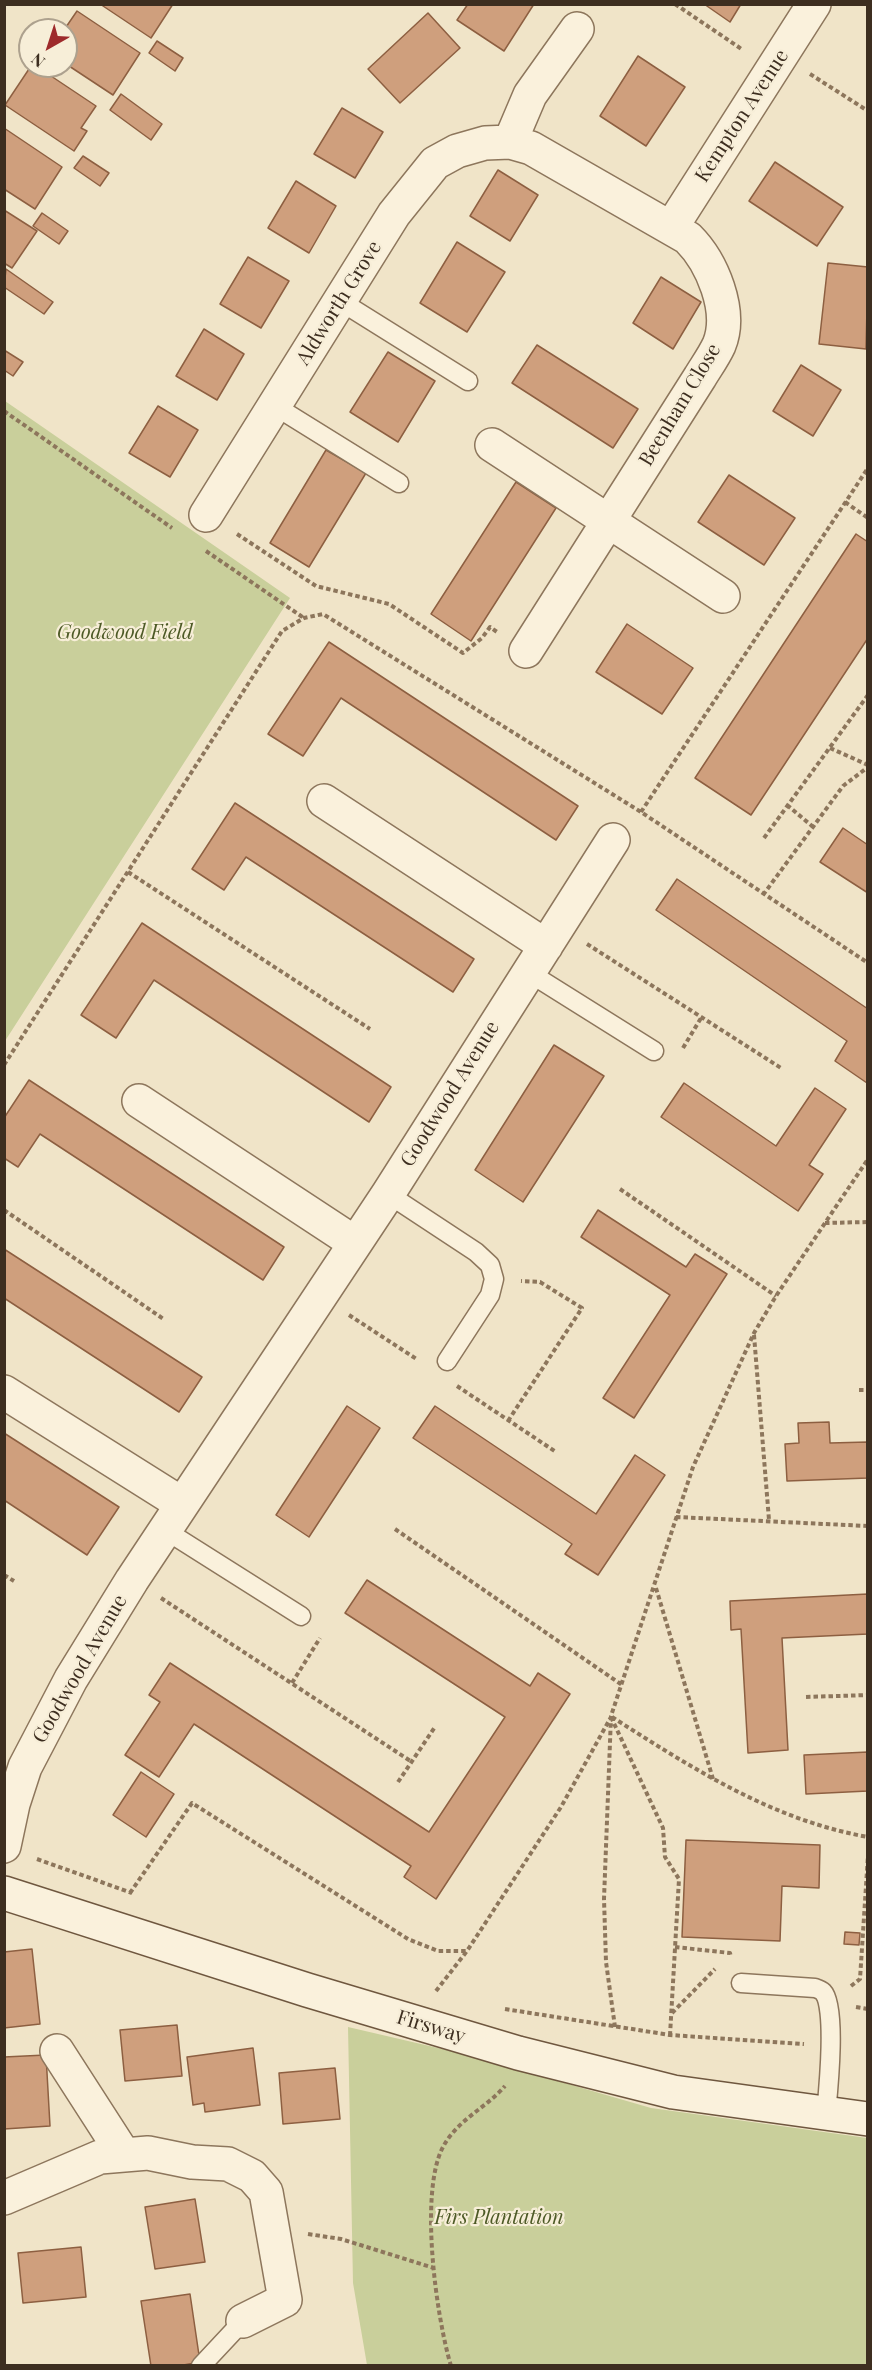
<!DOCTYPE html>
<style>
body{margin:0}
#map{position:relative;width:872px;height:2370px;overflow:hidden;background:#f0e4c8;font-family:"Playfair Display",serif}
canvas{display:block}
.frame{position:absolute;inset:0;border:6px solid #3d2e20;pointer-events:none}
.north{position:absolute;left:18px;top:18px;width:60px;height:60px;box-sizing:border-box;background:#f7eed8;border:2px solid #ada18e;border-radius:50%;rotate:219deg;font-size:16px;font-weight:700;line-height:24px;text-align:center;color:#3d2e20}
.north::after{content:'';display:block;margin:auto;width:21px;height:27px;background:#9e2a2b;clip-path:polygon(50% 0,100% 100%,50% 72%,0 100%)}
</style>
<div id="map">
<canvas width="872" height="2370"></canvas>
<div class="frame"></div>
<div class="north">N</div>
</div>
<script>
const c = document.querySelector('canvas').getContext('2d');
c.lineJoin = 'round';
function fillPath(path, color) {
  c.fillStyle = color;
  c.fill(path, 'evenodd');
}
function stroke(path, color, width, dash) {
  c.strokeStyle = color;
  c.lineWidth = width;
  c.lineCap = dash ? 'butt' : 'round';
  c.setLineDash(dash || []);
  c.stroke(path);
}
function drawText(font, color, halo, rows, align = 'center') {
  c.font = font + ' "Playfair Display",serif';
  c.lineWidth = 4.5;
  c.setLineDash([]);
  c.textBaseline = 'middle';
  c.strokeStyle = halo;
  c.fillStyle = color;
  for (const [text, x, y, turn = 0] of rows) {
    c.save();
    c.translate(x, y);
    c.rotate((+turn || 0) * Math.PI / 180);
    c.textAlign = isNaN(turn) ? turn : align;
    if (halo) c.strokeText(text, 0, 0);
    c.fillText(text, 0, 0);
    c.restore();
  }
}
fillPath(new Path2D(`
 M5,401L290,598L5,1041Z
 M348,2027L468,2055L651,2108L867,2138V2365H367L353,2283Z`), '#c9cf9b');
const building = new Path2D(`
 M100,4H173L151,38Z
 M468,4H534L504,51L457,20Z
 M704,4H741L730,22Z
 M77,11L140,53L113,95L66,64V30H64Z
 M428,13L460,48L400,103L368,69Z
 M157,41L183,58L175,71L149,53Z
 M638,56L685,87L646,146L600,116Z
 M31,66H36L96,106L81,128L87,131L74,151L5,105Z
 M121,94L162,124L151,140L110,110Z
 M342,108L383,132L355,178L314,154Z
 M4,128L62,167L35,209L4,189Z
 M83,156L109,173L100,186L74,168Z
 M775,162L843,207L817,246L749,201Z
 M498,170L538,195L510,241L470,216Z
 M296,181L336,206L309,253L268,228Z
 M4,210L37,231L12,268L4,263Z
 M42,213L68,231L59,244L33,226Z
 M457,242L505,272L467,332L420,303Z
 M248,257L289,281L261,328L220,304Z
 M828,263L868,267L866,349L819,344Z
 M6,269L53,302L44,314L4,287Z
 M661,277L701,302L673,349L633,323Z
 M204,329L244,354L217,400L176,376Z
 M537,345L638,409L613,448L512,383Z
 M4,350L23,362L13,376L4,370Z
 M388,352L435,381L398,442L350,412Z
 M801,365L841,390L813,436L773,411Z
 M158,406L198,430L170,477L129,453Z
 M326,450L366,473L309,567L270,543Z
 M729,475L795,518L764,565L698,522Z
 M516,482L556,508L471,641L431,614Z
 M856,534L868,542V638L751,815L695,778Z
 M627,624L693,668L662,714L596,672Z
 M329,642L578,806L556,840L341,698L303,756L268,734Z
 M235,803L474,959L453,992L246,857L224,890L192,869Z
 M843,828L868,845V893L820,862Z
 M677,879L868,1009L867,1083L835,1061L847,1041L656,910Z
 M142,923L391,1087L369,1122L154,980L116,1038L81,1015Z
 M554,1045L604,1076L523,1202L475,1170Z
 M29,1080L284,1247L263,1280L40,1134L18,1167L4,1158V1118Z
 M684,1083L776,1146L815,1088L846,1109L809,1165L823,1174L798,1211L661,1117Z
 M598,1210L686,1267L695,1254L727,1274L634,1418L603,1398L670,1295L581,1237Z
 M4,1249L202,1377L179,1412L4,1298Z
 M347,1406L380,1428L309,1537L276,1515Z
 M435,1406L596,1514L635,1455L665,1475L598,1575L565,1554L572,1544L413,1438Z
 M829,1422L830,1443L868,1442V1478L787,1481L785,1444L799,1443L798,1423Z
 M4,1433L119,1507L87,1555L4,1500Z
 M367,1580L530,1686L538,1673L570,1694L436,1899L404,1877L411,1866L194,1724L159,1777L125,1755L160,1702L149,1695L170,1663L429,1832L505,1717L345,1613Z
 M868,1594V1634L782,1638L788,1750L748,1753L741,1629L731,1630L730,1601Z
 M868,1752V1791L806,1794L804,1755Z
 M141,1772L174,1794L146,1837L113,1815Z
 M686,1840L820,1845L819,1888L782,1886L780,1941L682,1937Z
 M845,1932L860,1933L859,1945L844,1944Z
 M32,1949L40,2024L4,2028V1952Z
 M177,2025L182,2076L125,2081L120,2030Z
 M253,2048L260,2105L205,2112L204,2103L193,2105L187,2057Z
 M46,2055L50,2126L4,2129V2057Z
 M335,2068L340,2119L283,2124L279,2073Z
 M195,2199L205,2262L155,2269L145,2207Z
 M81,2247L86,2297L23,2303L18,2253Z
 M190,2294L200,2362L178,2366H151L141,2301Z`);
fillPath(building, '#cf9f7d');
stroke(building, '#8d5f41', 1.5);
const lane = new Path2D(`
 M340,301L468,381
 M275,406L399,483
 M528,972L654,1051
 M388,1194L476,1252L490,1265L494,1279L490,1295L447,1361
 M165,1530L301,1616
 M741,1983L815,1988C818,1989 821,1990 823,1992C837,2006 828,2093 826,2114
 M201,2366L243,2321`);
const street = new Path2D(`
 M510,142L530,95L577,29
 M671,228L814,4
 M492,445L723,596
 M206,515L394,214L435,163L457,151L485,143L510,142L531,148L688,238C712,262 733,311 719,345C714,356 706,367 700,377L526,651
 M324,801L546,946
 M139,1101L355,1243
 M4,1392L182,1504
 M4,1846L13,1804L25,1767L71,1679L132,1580L388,1194L613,840
 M57,2051L124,2155
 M4,2198L100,2157L148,2153L192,2162L228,2164L252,2176L266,2192L285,2300L243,2321`);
const secondary = new Path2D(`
 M4,1893L307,1990L518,2053L673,2092L868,2119`);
stroke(lane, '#8d765c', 21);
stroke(street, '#8d765c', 36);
stroke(secondary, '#6f573f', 36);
stroke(new Path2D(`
 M675,4L743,50
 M810,74L868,111
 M4,411L172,528
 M845,502L868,518
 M237,534L316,586L389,604L463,653L482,638L490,627L497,632
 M206,551L304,618
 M830,748L868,765
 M787,805L812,826
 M641,812L868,468
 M764,838L868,695
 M128,872L370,1029
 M763,895L843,786L868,767
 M587,944L781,1068
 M683,1048L701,1018
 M4,1065L282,631L304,618L323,614L641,812L868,963
 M620,1189L776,1296
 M4,1210L165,1320
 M825,1223L868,1222
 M349,1315L418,1360
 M754,1335L769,1520
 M457,1386L556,1452
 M859,1390H868
 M508,1421L582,1308L540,1282L521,1281
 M676,1517L868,1526
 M395,1529L622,1685
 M4,1575L14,1581
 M656,1588L713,1779
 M161,1598L412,1762
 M292,1683L320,1638
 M806,1697L868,1695
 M611,1717L663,1828L665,1857L679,1879L670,2035
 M612,1717C692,1768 772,1820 868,1837
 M398,1782L435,1727
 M37,1859L132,1893
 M130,1893L192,1803L408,1939L438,1951H467
 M675,1947L730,1953L731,1957
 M851,1986L860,1979L868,1855
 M436,1991L467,1951L561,1807L611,1717
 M856,2007L868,2009
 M505,2009L670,2035L804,2044
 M672,2013L715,1969
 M615,2027L606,1962L604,1899L611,1716L693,1467L754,1333L776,1296L868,1159
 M308,2234L341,2239L434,2268
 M451,2366C436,2316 419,2192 443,2147C457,2120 486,2108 505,2086`), '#8d765c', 4, [4.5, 3]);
stroke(lane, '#faf1dc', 18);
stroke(street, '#faf1dc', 33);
stroke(secondary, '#faf1dc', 33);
drawText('20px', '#3d2e20', '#f7eed8', [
 ["Kempton Avenue",742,116,-57],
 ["Aldworth Grove",339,303,-58],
 ["Beenham Close",680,405,-59],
 ["Goodwood Avenue",450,1094,-58],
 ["Goodwood Avenue",80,1669,-60],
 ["Firsway",431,2027,17]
]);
drawText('italic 20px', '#4d5a26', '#f7eed8', [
 ["Goodwood Field",125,633],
 ["Firs Plantation",499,2218]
]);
</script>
